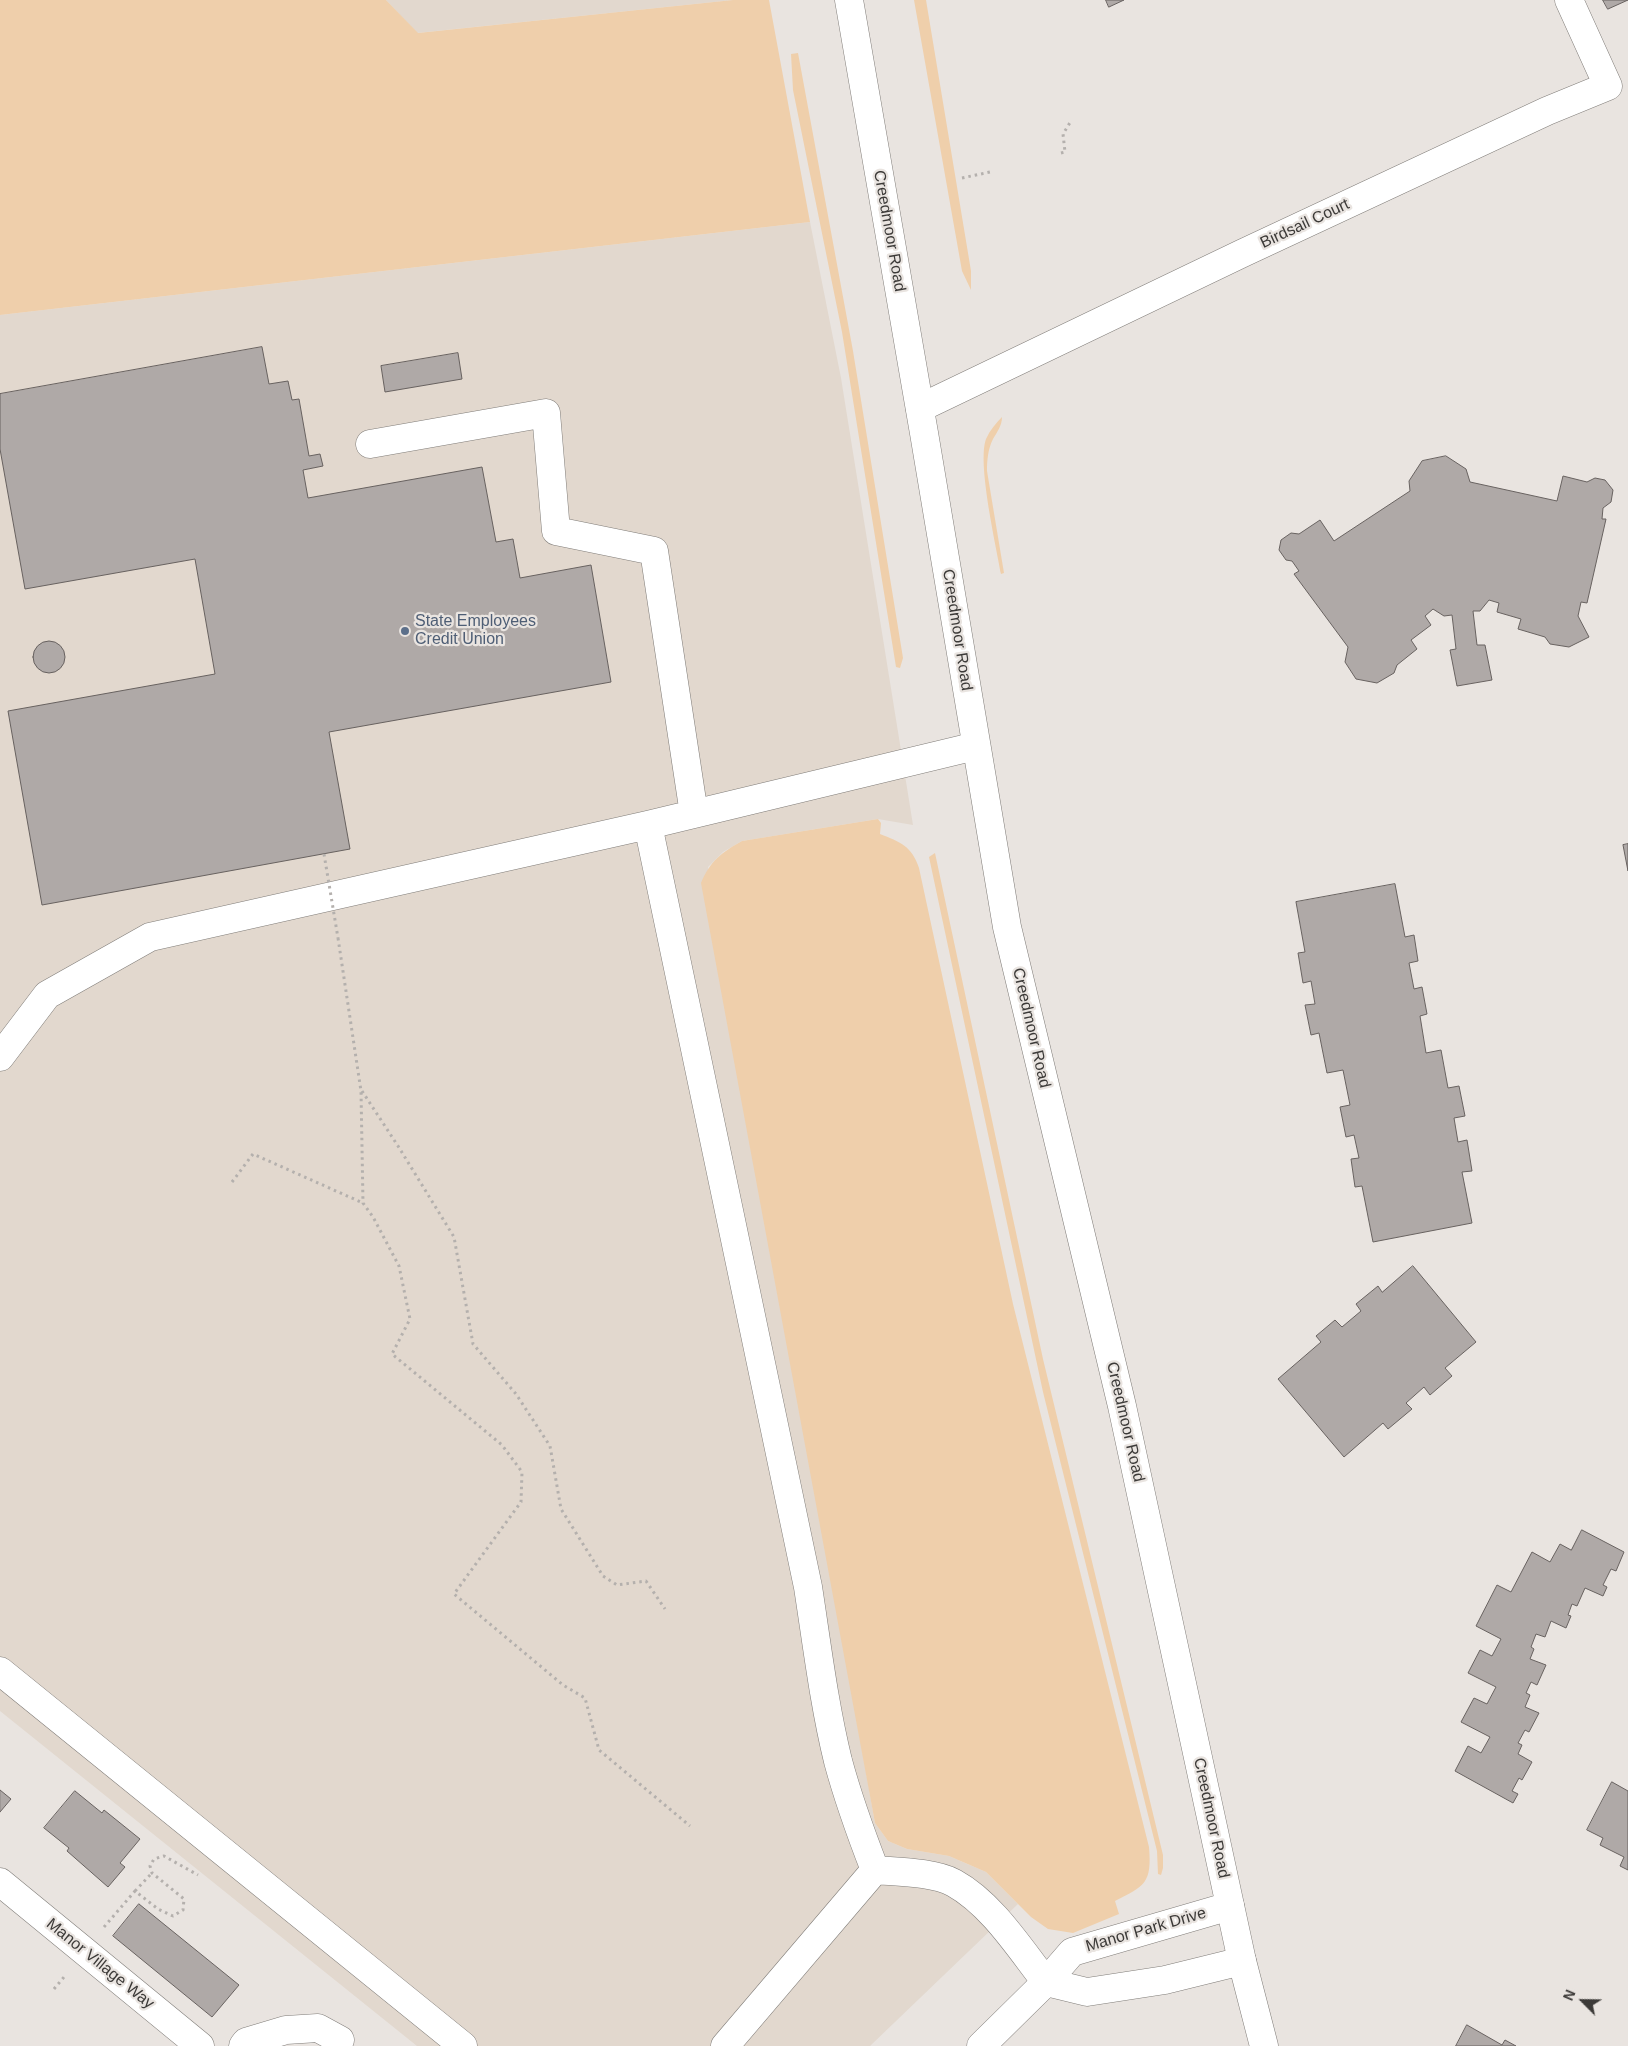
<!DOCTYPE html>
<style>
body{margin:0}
#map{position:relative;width:1628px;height:2046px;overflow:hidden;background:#e9e4e0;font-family:Arial,sans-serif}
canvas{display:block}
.north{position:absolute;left:1558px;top:1976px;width:50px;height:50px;-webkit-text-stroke:4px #e9e4e0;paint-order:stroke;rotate:293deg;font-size:14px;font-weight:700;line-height:20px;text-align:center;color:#3c3a38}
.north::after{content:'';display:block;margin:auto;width:18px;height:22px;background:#3c3a38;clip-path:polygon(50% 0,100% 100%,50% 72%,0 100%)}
</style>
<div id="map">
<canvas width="1628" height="2046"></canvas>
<div class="north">N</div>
</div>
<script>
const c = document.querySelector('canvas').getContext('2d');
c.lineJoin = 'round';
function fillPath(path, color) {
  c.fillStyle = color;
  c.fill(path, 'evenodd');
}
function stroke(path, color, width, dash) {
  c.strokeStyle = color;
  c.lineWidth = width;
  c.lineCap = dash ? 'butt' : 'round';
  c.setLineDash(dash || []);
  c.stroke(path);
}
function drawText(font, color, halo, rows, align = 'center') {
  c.font = font + ' Arial,sans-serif';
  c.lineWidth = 4.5;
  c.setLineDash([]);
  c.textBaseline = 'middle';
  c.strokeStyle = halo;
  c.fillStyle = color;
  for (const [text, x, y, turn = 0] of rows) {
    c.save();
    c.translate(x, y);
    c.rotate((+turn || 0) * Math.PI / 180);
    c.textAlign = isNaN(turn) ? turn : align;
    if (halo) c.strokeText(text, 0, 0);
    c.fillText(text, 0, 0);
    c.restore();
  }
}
fillPath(new Path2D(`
 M386,0H733L417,33Z
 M810,222L841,378L913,825L878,819L742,841L723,852L708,867L875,1823L888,1841L907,1849L949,1856L986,1872L1018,1904L870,2046H417L0,1711V315Z`), '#e2d8ce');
fillPath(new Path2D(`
 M0,0H386L418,33L733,0H769L810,222L0,315Z
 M914,0H926L971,271V290L962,271Z
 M798,53L853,351L903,658L900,668L896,667L842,332L793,90L791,54Z
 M1002,417C1002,426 997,432 993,439C988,449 987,460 987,471L1004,573L1001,574C996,545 977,463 986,439C990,430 996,423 1002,417Z
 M878,819L881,823L880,834C900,842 912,846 919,868L1013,1304L1149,1847C1152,1883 1145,1886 1115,1901L1119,1914L1073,1933L1048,1929L1031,1917L986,1872L949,1856L907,1849L888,1841L875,1823L701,883C711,860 721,853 742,841Z
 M935,853L1043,1359L1163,1855V1868L1161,1875L1158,1874L1157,1851L1043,1392L929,857Z`), '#efcfab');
const building = new Path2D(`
 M1106,0H1124L1109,7Z
 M1603,0H1628L1608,9Z
 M262,347L269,384L288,381L292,400L299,399L309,456L320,454L323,466L303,470L308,498L482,467L496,542L513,539L520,578L591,565L611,682L329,732L350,849L42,905L8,711L215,674L195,559L25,589L0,449V394Z
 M458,353L462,379L385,392L381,366Z
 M1446,456L1466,469L1470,482L1557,501L1563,476L1587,482L1595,478L1605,480L1613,490L1611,502L1603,508L1602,519H1606L1587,603L1581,602L1578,616L1589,637L1569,647L1550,644L1545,637L1518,629L1521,619L1497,612L1499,603L1489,600L1480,611H1473L1477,645H1485L1492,680L1457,686L1450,650L1456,649L1452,615L1444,616L1433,609L1425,616L1431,625L1411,640L1417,649L1397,665L1394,673L1377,683L1356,679L1345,662L1348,647L1294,574L1299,571L1292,561L1286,560L1279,550L1281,540L1291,533L1299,534L1320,520L1334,541L1410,491L1409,481L1422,461Z
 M33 657a16 16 0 1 1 32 0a16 16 0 1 1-32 0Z
 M1628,844V871L1623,845Z
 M1395,884L1405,937L1414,935L1418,961L1409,963L1414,989L1422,987L1427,1014L1420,1016L1426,1053L1441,1050L1448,1088L1459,1086L1465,1116L1454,1118L1458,1142L1467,1140L1472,1171L1462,1172L1472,1223L1373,1242L1362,1186L1355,1187L1351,1159L1359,1158L1354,1135L1346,1137L1340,1107L1350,1105L1343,1070L1327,1073L1319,1033L1311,1035L1305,1005L1315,1004L1311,981L1303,983L1298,953L1305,952L1296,902Z
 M1413,1266L1476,1342L1445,1368L1452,1376L1430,1395L1424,1387L1406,1403L1412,1409L1388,1429L1383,1423L1344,1457L1278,1379L1321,1342L1316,1336L1335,1320L1342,1327L1361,1311L1356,1304L1378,1286L1382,1292Z
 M1582,1530L1624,1552L1616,1571L1611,1569L1603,1585L1607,1587L1603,1596L1585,1588L1577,1606L1572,1604L1568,1615L1571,1616L1566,1628L1551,1621L1545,1637L1536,1634L1531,1647L1534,1649L1530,1659L1546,1665L1537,1685L1531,1682L1526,1693L1530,1695L1525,1707L1539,1713L1529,1732L1525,1730L1518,1743L1522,1745L1518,1754L1532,1762L1522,1780L1519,1778L1512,1791L1518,1794L1513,1803L1455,1771L1468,1746L1481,1753L1490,1737L1461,1722L1474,1698L1487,1704L1496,1687L1468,1673L1480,1650L1492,1656L1501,1639L1476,1626L1497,1585L1511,1592L1532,1552L1550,1562L1560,1544L1571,1550Z
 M1612,1782L1628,1791V1870L1620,1866L1624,1857L1600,1845L1603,1838L1587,1830Z
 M0,1790L11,1799L0,1812Z
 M75,1791L102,1813L104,1810L140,1839L120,1863L125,1867L108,1887L67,1851L69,1848L44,1828Z
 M139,1904L239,1985L212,2017L113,1936Z
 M1467,2025L1502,2045L1505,2040L1516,2046H1456Z`);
fillPath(building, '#afa9a7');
stroke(building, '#686260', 1);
const minor = new Path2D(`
 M920,408L1243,253L1547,111L1608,86L1569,0
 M370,444L546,413L556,531L654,551L694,814
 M648,825L808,1587C817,1645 824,1704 838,1761C848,1798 861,1834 875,1870L725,2046
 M0,1057L47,995L150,937L648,825L976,746
 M0,1671L463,2046
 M875,1870C898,1872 934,1872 954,1883C992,1904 1020,1949 1046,1982
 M0,1882L200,2046
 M1046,1982L1087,1992L1165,1980L1242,1961
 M243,2046L246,2042L286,2030L318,2028L340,2040
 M981,2046L1046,1982L1072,1952L1230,1906`);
const major = new Path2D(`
 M849,0L924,433L1007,927L1122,1406L1242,1961L1264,2046`);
stroke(minor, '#807d79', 29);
stroke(major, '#807d79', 29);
stroke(new Path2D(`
 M1061,153L1065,152L1063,134L1071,121
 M962,178L990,172
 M338,938L361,1091L363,1203L373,1217L399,1266L410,1319L392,1354L502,1445L522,1472L521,1502L454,1594L563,1685L585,1698L599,1750L690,1826
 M362,1091L398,1146L454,1237L473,1344L516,1394L550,1446L561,1509L603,1576L617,1585L646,1581L665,1609
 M232,1182L253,1154L363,1203
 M135,1891L152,1873
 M104,1927L135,1891L158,1909L173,1916L183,1910L184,1899L152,1873L150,1866L154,1859L164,1856L198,1875
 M54,1989L64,1977`), '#b4b0ad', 3, [2.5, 4]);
stroke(minor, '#fff', 28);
stroke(major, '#fff', 28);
stroke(new Path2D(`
 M324,854L338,938`), '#b4b0ad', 3, [2.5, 4]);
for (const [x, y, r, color] of [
 [405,631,5,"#5c6f8a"]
]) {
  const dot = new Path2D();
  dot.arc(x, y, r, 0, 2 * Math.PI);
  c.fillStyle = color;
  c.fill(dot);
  stroke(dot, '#e9e4e0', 2);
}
drawText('16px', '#3c3a38', '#e9e4e0', [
 ["Birdsail Court",1305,224,-25],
 ["Creedmoor Road",889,231,80],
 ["Creedmoor Road",957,630,81],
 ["Creedmoor Road",1031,1028,77],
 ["Creedmoor Road",1125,1422,77],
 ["Creedmoor Road",1211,1818,78],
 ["Manor Park Drive",1146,1930,-16],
 ["Manor Village Way",100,1964,39]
]);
drawText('16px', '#4e5e75', '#e9e4e0', [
 ["State Employees",415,622],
 ["Credit Union",415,640]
], 'left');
</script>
